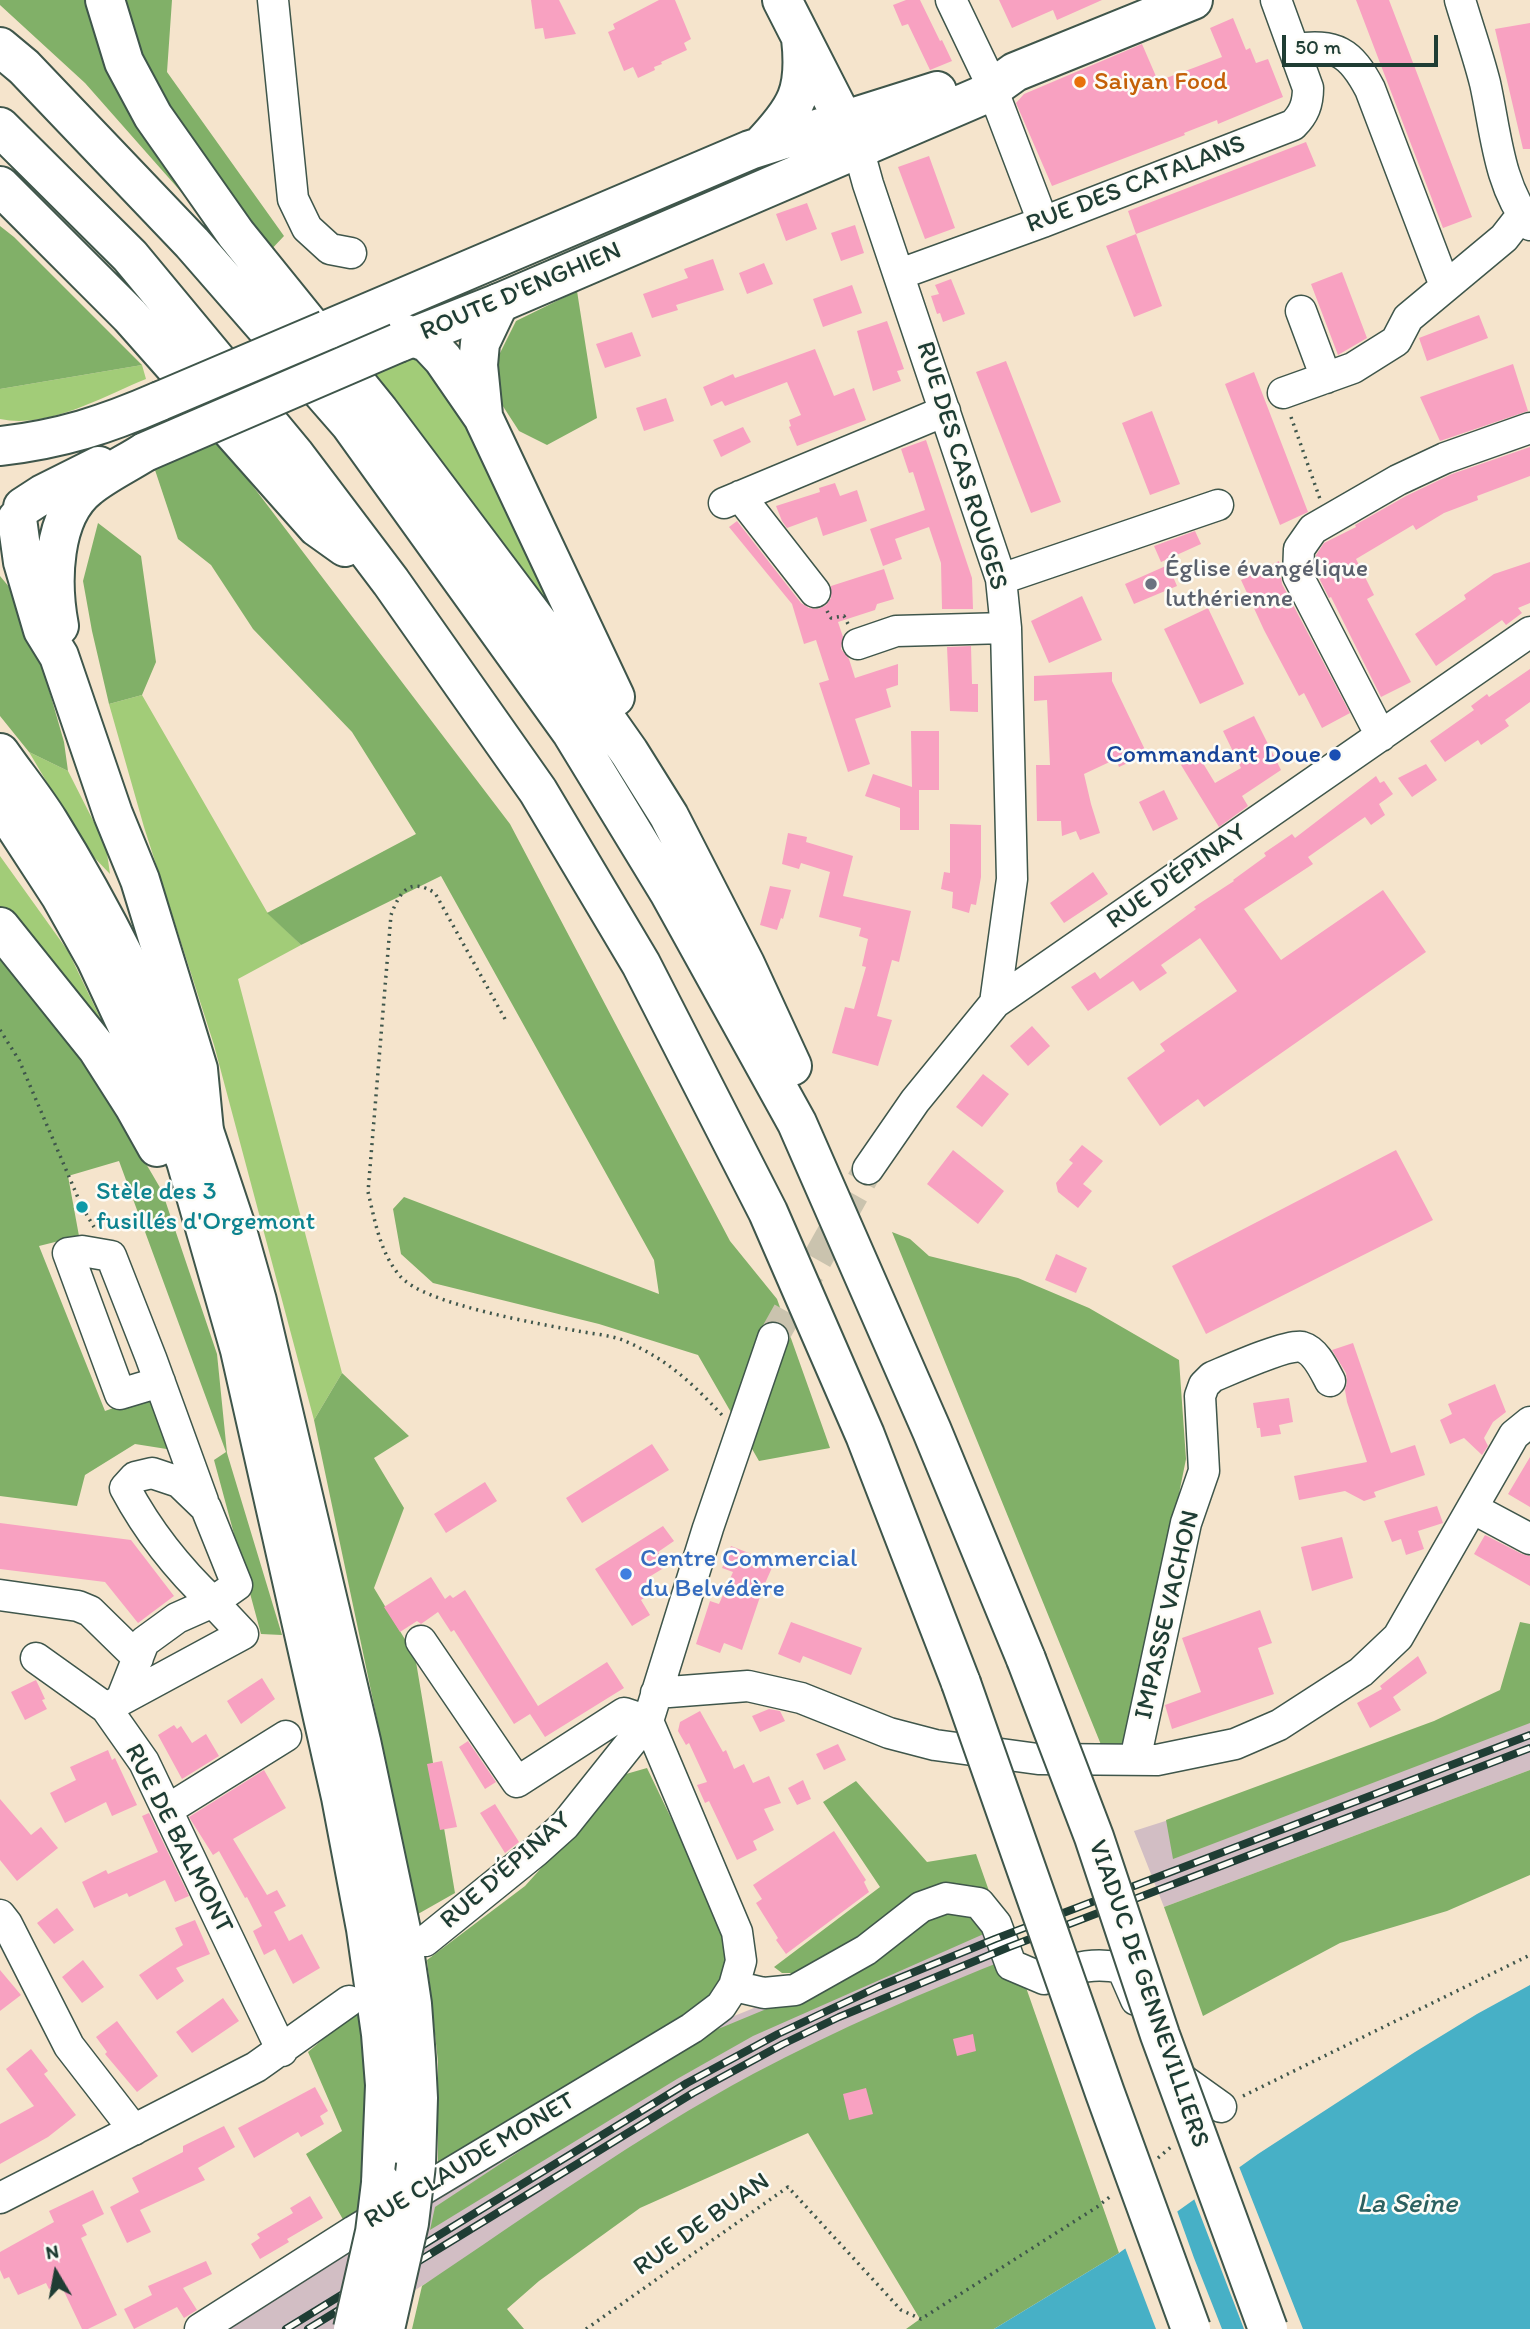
<!DOCTYPE html>
<meta charset="utf-8">
<style>
body{margin:0}
#map{position:relative;width:1530px;height:2329px;overflow:hidden;background:#f5e4cc;font-family:Itim,sans-serif}
canvas{display:block}
.north{position:absolute;left:21px;top:2238px;width:70px;height:70px;-webkit-text-stroke:5px #fdfcf7;paint-order:stroke;rotate:350deg;font-size:19px;font-weight:700;line-height:28px;text-align:center;color:#1f3d34}
.north::after{content:'';display:block;margin:auto;width:24px;height:32px;background:#1f3d34;clip-path:polygon(50% 0,100% 100%,50% 72%,0 100%)}
.scale{position:absolute;left:1282px;top:35px;width:156px;height:32px;box-sizing:border-box;border:4px solid #1f3d34;border-top:0;padding-left:9px;font-size:21px;line-height:24px;white-space:nowrap;color:#1f3d34;-webkit-text-stroke:5px #fdfcf7;paint-order:stroke}
</style>
<div id="map">
<canvas width="1530" height="2329"></canvas>
<div class="north">N</div>
<div class="scale">50 m</div>
</div>
<script>
const c = document.querySelector('canvas').getContext('2d');
c.lineJoin = 'round';
function fillPath(path, color) {
  c.fillStyle = color;
  c.fill(path, 'evenodd');
}
function stroke(path, color, width, dash) {
  c.strokeStyle = color;
  c.lineWidth = width;
  c.lineCap = dash ? 'butt' : 'round';
  c.setLineDash(dash || []);
  c.stroke(path);
}
function drawText(font, color, halo, rows, align = 'center') {
  c.font = font + ' Itim,sans-serif';
  c.lineWidth = 5;
  c.setLineDash([]);
  c.textBaseline = 'middle';
  c.strokeStyle = halo;
  c.fillStyle = color;
  for (const [text, x, y, turn = 0] of rows) {
    c.save();
    c.translate(x, y);
    c.rotate((+turn || 0) * Math.PI / 180);
    c.textAlign = isNaN(turn) ? turn : align;
    if (halo) c.strokeText(text, 0, 0);
    c.fillText(text, 0, 0);
    c.restore();
  }
}
fillPath(new Path2D(`
 M1530,1690V1770L1164,1907L1134,1831L1256,1792Z
 M989,1891L1015,1956L441,2274L352,2329H225L672,2041L841,1973Z`), '#d2bec4');
fillPath(new Path2D(`
 M408,356L444,368L563,626L372,372Z
 M142,365L146,379C101,397 49,429 0,419V389Z
 M142,695L267,912L301,945L238,979L342,1373L314,1420L214,1045L144,827L109,704Z
 M29,752L68,771L106,846L110,874L87,850Z
 M0,856L68,951L120,1059L0,913Z`), '#a2cc78');
fillPath(new Path2D(`
 M0,0H172L167,72L284,236L251,271L85,83L0,5Z
 M0,226L14,237L142,365L0,389Z
 M577,291L597,418L547,445L519,431L497,397L496,361L516,321Z
 M217,439L510,824L730,1241L777,1299L830,1448L759,1461L698,1355L599,1324L433,1283L401,1254L393,1209L404,1197L659,1294L654,1260L441,876L301,945L267,913L416,834L352,732L253,629L211,565L178,539L154,467Z
 M98,523L141,556L156,662L142,695L109,704L92,631L83,581Z
 M0,576L25,606L64,742L68,771L29,752L0,716Z
 M0,946L104,1092L162,1191L217,1354L227,1453L282,1635L261,1634L214,1460L226,1452L119,1161L68,1176L79,1236L39,1246L105,1411L155,1393L173,1450L135,1444L85,1475L77,1506L0,1496Z
 M892,1232L910,1239L929,1256L1018,1278L1089,1308L1179,1360L1186,1459L1132,1727L1124,1744L1104,1752Z
 M342,1373L409,1436L374,1458L404,1508L374,1588L415,1656L455,1893L418,1914L314,1420Z
 M1520,1622L1530,1624V1723L1173,1859L1166,1820L1434,1721L1500,1690Z
 M647,1768L717,1914L725,1944V1969L718,1993L696,2015L438,2173V2062L427,1960L525,1886L626,1774Z
 M1530,1770V1875L1447,1911L1340,1943L1203,2016L1164,1907Z
 M856,1781L927,1862L976,1854L989,1891L803,1973H782L774,1967L880,1887L823,1802Z
 M943,1908L977,1915L986,1933L753,2036L677,2079L430,2230L435,2207L629,2079L706,2034L834,1981Z
 M1015,1956L1119,2253L994,2329H906L920,2319L808,2133L640,2208L539,2281L507,2309L524,2329H412L422,2286C531,2213 638,2136 753,2074C838,2029 926,1991 1015,1956Z
 M356,2011C379,2068 366,2145 363,2205L345,2223L306,2154L342,2131L308,2052Z`), '#81b068');
fillPath(new Path2D(`
 M1530,1985V2329H994L1119,2253L1258,2154L1415,2052L1477,2014Z`), '#47b0c6');
fillPath(new Path2D(`
 M1238,2164L1303,2329H1244L1193,2196Z
 M1176,2208L1194,2258L1222,2329H1156L1124,2245Z`), '#f5e4cc');
fillPath(new Path2D(`
 M531,0H559L576,34L545,39L543,28L535,29Z
 M659,0H675L691,39L684,43L687,50L661,62L662,64L654,67L655,70L638,78L633,67L624,71L608,32L615,29L613,24Z
 M906,0H920L940,41L942,40L952,61L930,70L908,24L902,26L893,5Z
 M999,0H1102L1057,20L1053,10L1012,28Z
 M1356,0H1389L1472,217L1443,228Z
 M1233,18L1246,50L1250,48L1256,63L1268,59L1283,97L1218,124L1217,120L1184,133L1185,135L1052,186L1016,103L1024,94L1142,44L1158,81L1196,67L1222,57L1210,28Z
 M1530,23V149H1523L1495,29Z
 M1306,142L1316,166L1136,234L1128,211Z
 M929,156L955,228L925,239L898,167Z
 M807,203L817,229L786,241L776,214Z
 M855,225L864,253L841,261L831,233Z
 M1136,234L1162,306L1134,317L1106,246Z
 M713,259L724,290L676,305L678,310L652,318L643,294L688,278L684,269Z
 M764,263L773,284L747,294L739,273Z
 M1342,272L1367,338L1338,355L1311,284Z
 M951,279L965,314L943,322L940,313L937,314L931,296L939,294L935,285Z
 M852,285L862,313L823,327L813,299Z
 M1479,315L1488,338L1427,361L1419,338Z
 M887,321L904,369L897,371L901,381L873,391L857,331Z
 M632,332L641,356L605,368L596,344Z
 M815,349L834,396L854,388L866,420L797,446L789,427L791,426L789,420L801,415L787,382L725,406L722,401L711,406L703,387L733,374L735,378Z
 M1006,361L1061,502L1031,513L976,372Z
 M1513,364L1528,411L1440,441L1420,397Z
 M1254,372L1308,512L1280,525L1225,384Z
 M666,398L674,421L644,431L636,408Z
 M1152,411L1180,484L1150,495L1122,423Z
 M743,427L751,442L721,457L713,440Z
 M926,440L972,578L973,609H942L941,563L929,527L895,539L902,559L883,566L870,529L925,510L913,472L909,473L901,449Z
 M1530,447V476L1477,496L1478,500L1444,513L1416,530L1413,525L1356,559L1374,595L1367,599L1411,682L1381,697L1331,597L1329,598L1316,572V555L1324,543L1356,527L1355,525L1406,496L1452,474Z
 M835,483L840,496L857,490L867,521L823,536L817,517L787,528L782,521L776,506L820,492L819,488Z
 M737,521L801,603L809,608L818,609L826,605L831,598V586L884,569L894,599L877,604L875,610L838,622L843,637L841,649L849,659L855,678L898,664V685L886,689L891,707L855,719L870,764L848,772L819,683L829,680L816,640L804,644L792,604L729,527Z
 M1195,531L1201,544L1161,562L1154,546Z
 M1279,561L1282,584L1350,713L1322,728L1304,693L1299,696L1264,630L1241,580Z
 M1530,562V603L1518,608L1522,613L1506,625L1502,620L1436,666L1415,634L1466,599L1464,595L1494,574Z
 M1168,565L1177,586L1134,604L1125,584Z
 M1082,596L1102,640L1049,663L1031,621Z
 M1208,608L1244,684L1200,704L1164,629Z
 M971,646L972,684H978V712L950,711L947,647Z
 M1530,669V702L1505,720L1509,726L1481,745L1478,740L1445,762L1430,741L1474,710L1471,706L1487,694L1489,697Z
 M1112,672V681L1147,754L1119,767L1116,759L1084,774L1091,804L1100,833L1080,840L1076,831L1062,836L1061,821H1037L1036,765H1050L1047,700L1034,701V676Z
 M1254,716L1281,770L1242,796L1248,806L1219,827L1181,765L1198,755L1215,783L1241,768L1223,731Z
 M911,731H939V790H919V830H900V808L865,796L873,774L912,787Z
 M1426,764L1437,780L1412,797L1398,778Z
 M1376,776L1380,783L1384,781L1393,794L1379,804L1385,815L1371,825L1365,817L1308,857L1313,864L1244,909L1281,960L1383,890L1426,952L1204,1107L1198,1099L1160,1126L1127,1078L1165,1051L1160,1044L1237,991L1200,938L1161,965L1167,973L1140,991L1133,981L1088,1011L1071,987L1095,972L1100,979L1196,909L1194,907L1234,881L1233,880L1266,856L1264,853L1292,834L1295,838Z
 M1164,790L1178,819L1153,831L1139,802Z
 M950,824L981,825V877L976,905L971,904L969,913L952,908L953,892L941,889L944,872L950,873Z
 M788,833L807,837L806,842L853,856L843,896L911,911L899,962L892,960L877,1016L892,1020L878,1066L832,1053L845,1007L854,1009L866,967L862,966L868,939L859,936L861,928L819,917L830,872L801,863L799,869L782,864Z
 M1093,872L1108,894L1064,923L1050,903Z
 M770,886L791,890L783,919L781,918L777,930L760,925Z
 M1032,1026L1050,1046L1028,1066L1010,1046Z
 M983,1074L1009,1094L982,1127L956,1107Z
 M1082,1145L1103,1161L1083,1184L1092,1191L1078,1208L1058,1192L1056,1183L1073,1163L1069,1160Z
 M953,1150L1004,1191L978,1224L927,1184Z
 M1396,1150L1433,1220L1206,1334L1172,1266Z
 M1056,1254L1087,1268L1076,1293L1045,1280Z
 M1353,1343L1391,1453L1415,1445L1425,1475L1374,1492L1376,1497L1364,1501L1345,1491L1299,1500L1294,1476L1367,1462L1347,1402L1345,1390L1347,1382L1346,1373L1332,1350Z
 M1495,1384L1506,1412L1493,1422L1484,1438L1488,1446L1482,1455L1464,1438L1450,1444L1440,1420L1452,1414L1448,1404Z
 M1289,1398L1293,1422L1279,1425L1281,1434L1261,1437L1260,1428H1257L1253,1403Z
 M652,1444L669,1470L582,1523L566,1498Z
 M1530,1457V1507L1508,1494Z
 M485,1482L497,1501L446,1533L434,1514Z
 M1437,1506L1443,1523L1418,1531L1424,1549L1406,1555L1401,1539L1392,1542L1384,1521Z
 M0,1523L131,1540L174,1596L138,1623L105,1582L0,1569Z
 M663,1526L674,1541L658,1552L667,1566L649,1577L657,1589L641,1600L650,1615L632,1626L595,1569Z
 M1485,1535L1522,1554L1530,1556V1586L1474,1554Z
 M1342,1537L1353,1578L1312,1591L1301,1547Z
 M731,1546L774,1563L763,1588L742,1650L724,1643L720,1653L696,1644L710,1601L719,1604L733,1572L722,1568Z
 M431,1577L445,1599L450,1595L453,1598L465,1590L538,1706L607,1662L624,1688L545,1737L530,1714L514,1724L454,1630L451,1632L438,1612L421,1624L417,1621L400,1632L384,1607Z
 M1260,1610L1272,1643L1258,1648L1274,1694L1172,1729L1165,1705L1201,1692L1182,1638Z
 M791,1622L862,1648L851,1675L803,1656L800,1663L778,1654Z
 M1418,1656L1427,1673L1393,1697L1401,1710L1370,1728L1357,1703L1382,1689L1380,1686Z
 M262,1678L275,1699L241,1724L227,1701Z
 M36,1680L45,1699L42,1700L47,1709L25,1720L11,1692Z
 M769,1709L780,1711L785,1721L760,1732L752,1716Z
 M700,1711L723,1752L726,1750L734,1769L744,1764L753,1783L769,1776L781,1803L764,1809L774,1830L753,1841L757,1850L737,1860L709,1801L705,1803L697,1785L707,1782L689,1743L686,1745L678,1731L680,1722Z
 M174,1725L177,1729L181,1726L192,1743L206,1734L219,1756L182,1779L158,1735Z
 M468,1741L496,1782L485,1789L459,1747Z
 M838,1744L846,1760L824,1770L816,1754Z
 M108,1750L112,1760L115,1758L137,1805L112,1816L106,1802L65,1823L50,1793L76,1780L70,1767Z
 M442,1761L457,1827L440,1830L427,1764Z
 M264,1770L286,1808L233,1839L267,1895L277,1890L286,1906L274,1912L289,1941L302,1934L320,1968L293,1984L275,1949L264,1955L253,1931L262,1926L247,1897L245,1898L219,1851L213,1855L189,1817Z
 M803,1780L811,1799L797,1805L788,1788Z
 M0,1799L31,1835L41,1827L58,1848L17,1881L0,1860Z
 M495,1804L519,1842L505,1853L480,1813Z
 M149,1813L189,1896L175,1902L165,1880L129,1897L127,1893L94,1908L82,1882L106,1870L108,1874L158,1852L142,1816Z
 M834,1831L866,1880L864,1882L869,1892L786,1954L776,1940L778,1938L756,1903L762,1899L753,1885Z
 M57,1908L74,1930L54,1944L37,1923Z
 M195,1920L210,1954L176,1968L184,1981L157,2000L139,1975L183,1945L175,1928Z
 M83,1960L104,1987L82,2003L62,1977Z
 M0,1970L21,1995L0,2011Z
 M223,1998L239,2021L192,2053L176,2032Z
 M117,2021L158,2076L137,2092L105,2054L107,2052L96,2037Z
 M973,2034L976,2051L957,2056L953,2039Z
 M31,2049L48,2071L44,2074L76,2115L48,2137L0,2164V2124L34,2106L6,2069Z
 M315,2087L328,2111L320,2116L324,2124L301,2137L298,2132L254,2158L238,2128Z
 M866,2088L873,2114L849,2120L843,2094Z
 M224,2126L235,2147L198,2168L205,2180L140,2210L151,2232L127,2243L110,2207L139,2192L132,2178L183,2152V2146Z
 M93,2190L104,2214L82,2225L87,2235L81,2238L117,2315L88,2329H82L60,2283L49,2289L46,2283L18,2295L9,2277L4,2279L0,2270V2252L54,2222L49,2211Z
 M310,2196L323,2218L287,2239L289,2242L260,2259L251,2244L260,2238L257,2234L293,2213L290,2208Z
 M206,2261L212,2274L183,2288L197,2310L184,2318L177,2307L134,2329L124,2309L152,2295L148,2286Z`), '#f8a1c1');
stroke(new Path2D(`
 M773,1338L868,1169`), '#cac3ae', 30, [30, 15]);
const minor = new Path2D(`
 M273,0L293,199L307,228L330,249L351,253
 M951,0L987,75L1043,222
 M1460,0C1468,27 1478,55 1485,83C1496,132 1498,184 1530,225
 M1294,49C1336,44 1350,51 1370,89L1445,286
 M858,148L868,184L1001,579L1006,628L1012,879L995,1003
 M900,274L1043,222L1293,125C1304,114 1308,104 1308,88L1276,0
 M1301,311L1326,378
 M1283,393L1353,368L1396,341L1408,318L1504,238L1522,215
 M740,496L815,592
 M724,503L945,411
 M1001,579L1218,505
 M858,644L896,631L1006,628
 M1381,736L1298,576L1299,549L1313,529L1398,480L1445,458L1530,428
 M868,1169L915,1101L995,1003L1530,632
 M160,1382L120,1394L68,1253L82,1251L111,1256L151,1358L203,1501
 M1472,1508L1530,1539
 M0,1595L78,1606L90,1611L138,1658
 M421,1641L517,1782L624,1713L648,1721L737,1932L741,1961L734,1986L764,1993L795,1990L866,1950L921,1907L946,1898L979,1903L996,1924L1011,1965L1044,1979C1074,1969 1090,1961 1122,1968L1136,2000
 M36,1658L106,1708L144,1762L282,2051
 M656,1693L748,1686L801,1698L889,1733L935,1745L1038,1759L1157,1760L1235,1744L1279,1725L1361,1672L1398,1637L1514,1435L1530,1422
 M106,1708L121,1700L243,1634L213,1602L237,1585L206,1508L179,1482L152,1473L135,1477L125,1488C148,1531 178,1569 213,1602L177,1618L144,1642L121,1700
 M1135,1760L1186,1523L1204,1471L1200,1396L1204,1385L1212,1377C1229,1370 1287,1344 1302,1347C1316,1351 1324,1370 1330,1381
 M167,1810L286,1736
 M0,1915L7,1924L69,2046L134,2130
 M425,1941L535,1852L565,1825L648,1721L708,1528L773,1338
 M1174,2067L1179,2077L1221,2107
 M0,2198L256,2067L349,2001
 M200,2329L354,2231L692,2028L721,2006L734,1986`);
const major = new Path2D(`
 M782,0L855,143
 M761,146C797,108 807,91 801,38
 M327,330L750,150L937,91
 M398,343L499,303L983,95L1015,72L1193,0
 M1,446C61,439 105,425 160,401
 M23,507L43,494L99,466
 M17,519L23,562L43,630L59,656L113,814L140,880L198,1069L204,1131L236,1227L257,1301L361,1741L401,1930L412,2004L416,2059L418,2098L416,2165
 M59,626C51,584 51,516 89,487C105,474 126,464 145,452
 M0,803L60,895L96,959L146,1066L186,1161L240,1350L341,1797L366,1929L381,2034L385,2085L381,2183
 M0,927L97,1048L134,1106L157,1147`);
const highway = new Path2D(`
 M105,0L124,62L153,116L236,234L379,411L539,624L629,752L669,816L745,964L792,1066
 M0,47L24,67L192,243L350,424L572,733L669,892L797,1123L932,1431L1026,1659
 M0,127L130,256L295,455L391,582L538,791L641,964L768,1212L865,1435L961,1683
 M0,186L130,316L317,527L345,547
 M327,330H396L428,343L443,359L483,417L615,697
 M483,415L478,365L480,343L499,303
 M0,753C16,776 34,798 49,822C110,920 160,1025 204,1131`);
stroke(minor, '#3f564b', 33);
stroke(major, '#3f564b', 42);
stroke(highway, '#3f564b', 42);
stroke(new Path2D(`
 M1291,417L1320,499
 M827,611L831,618L844,616L848,624
 M505,1019L435,893C410,877 400,891 391,915L368,1192C375,1221 380,1253 400,1276C423,1304 540,1324 578,1331C593,1334 611,1335 625,1341C667,1359 691,1382 722,1415
 M0,1030L19,1060L82,1207L94,1227
 M1243,2096L1530,1955
 M1158,2158L1171,2147
 M586,2329L788,2187L901,2310L921,2319L1097,2207L1111,2196`), '#3f564b', 3.5, [2, 5]);
stroke(minor, '#fff', 30);
stroke(major, '#fff', 38);
stroke(highway, '#fff', 38);
const rail = new Path2D(`
 M286,2329L687,2083L778,2034L880,1986L995,1939L1530,1735
 M308,2329L693,2093L783,2044L839,2017L1009,1947L1530,1748`);
stroke(rail, '#1f3d34', 8);
stroke(rail, '#fdfcf7', 5, [16]);
const majorBridge = new Path2D(`
 M160,401L327,330
 M145,452L398,343
 M353,2329L375,2232L381,2183
 M385,2329L409,2223L416,2165`);
const highwayBridge = new Path2D(`
 M1026,1659L1094,1837L1160,2035L1268,2329
 M961,1683L1105,2093L1191,2329`);
stroke(majorBridge, '#3f564b', 42, []);
stroke(highwayBridge, '#3f564b', 42, []);
stroke(majorBridge, '#fff', 38);
stroke(highwayBridge, '#fff', 38);
for (const [x, y, r, color] of [
 [1080,82,7,"#e8710a"],
 [1151,584,7,"#6b7280"],
 [1335,755,7,"#1a4fb4"],
 [82,1207,7,"#0f9aa8"],
 [626,1574,7,"#3f7fe0"]
]) {
  const dot = new Path2D();
  dot.arc(x, y, r, 0, 2 * Math.PI);
  c.fillStyle = color;
  c.fill(dot);
  stroke(dot, '#fdfcf7', 2.5);
}
drawText('26px', '#c56008', '#fdfcf7', [
 ["Saiyan Food",1094,82]
], 'left');
drawText('26px', '#1f3d34', '#fdfcf7', [
 ["RUE DES CATALANS",1136,185,-21],
 ["ROUTE D'ENGHIEN",521,292,-23],
 ["RUE DES CAS ROUGES",961,466,73],
 ["RUE D'ÉPINAY",1177,877,-35],
 ["IMPASSE VACHON",1168,1615,-77],
 ["RUE DE BALMONT",178,1839,63],
 ["RUE D'ÉPINAY",506,1871,-41],
 ["VIADUC DE GENNEVILLIERS",1148,1994,71],
 ["RUE CLAUDE MONET",470,2161,-31],
 ["RUE DE BUAN",702,2225,-35]
]);
drawText('26px', '#5b616d', '#fdfcf7', [
 ["Église évangélique",1165,569],
 ["luthérienne",1165,599]
], 'left');
drawText('26px', '#164399', '#fdfcf7', [
 ["Commandant Doue",1321,755]
], 'right');
drawText('26px', '#0d838f', '#fdfcf7', [
 ["Stèle des 3",96,1192],
 ["fusillés d'Orgemont",96,1222]
], 'left');
drawText('26px', '#366cbe', '#fdfcf7', [
 ["Centre Commercial",640,1559],
 ["du Belvédère",640,1589]
], 'left');
drawText('italic 28px', '#2b6060', '#fdfcf7', [
 ["La Seine",1407,2205]
]);
</script>
